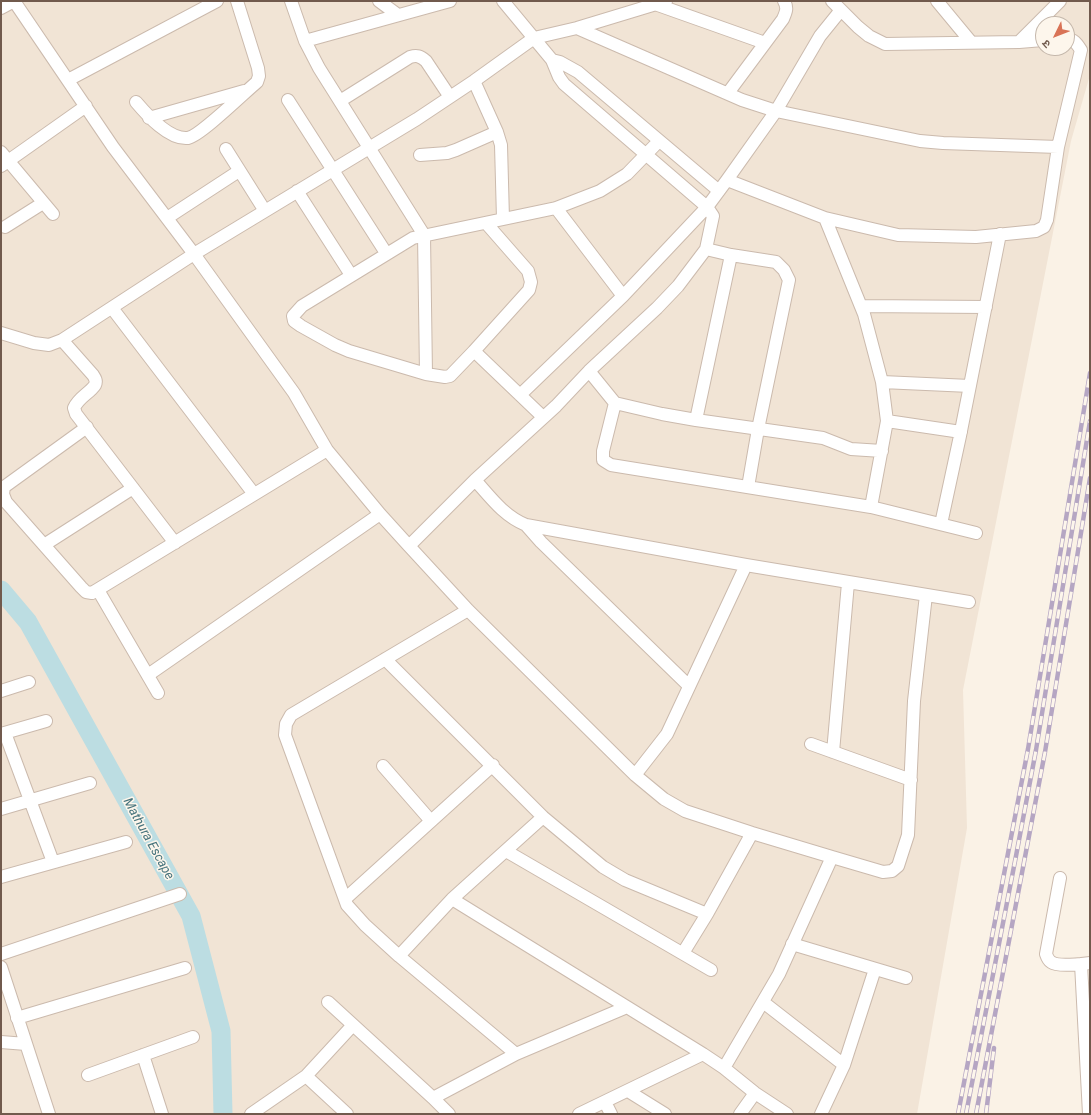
<!DOCTYPE html>
<meta charset="utf-8">
<style>
body{margin:0}
#map{position:relative;width:1091px;height:1115px;overflow:hidden;background:#faf2e6;font-family:Roboto,"Noto Sans Devanagari",sans-serif}
canvas{display:block}
.frame{position:absolute;inset:0;border:2px solid #715a4d;pointer-events:none}
.north{position:absolute;left:1035px;top:16px;width:40px;height:40px;box-sizing:border-box;background:#fdf6ec;border:1px solid #c5b8ac;border-radius:50%;rotate:227deg;font-size:11px;font-weight:700;line-height:16px;text-align:center;color:#715a4d}
.north::after{content:'';display:block;margin:auto;width:14px;height:18px;background:#d97356;clip-path:polygon(50% 0,100% 100%,50% 72%,0 100%)}
</style>
<div id="map">
<canvas width="1091" height="1115"></canvas>
<div class="frame"></div>
<div class="north">उ</div>
</div>
<script>
const c = document.querySelector('canvas').getContext('2d');
c.lineJoin = 'round';
function fillPath(path, color) {
  c.fillStyle = color;
  c.fill(path, 'evenodd');
}
function stroke(path, color, width, dash) {
  c.strokeStyle = color;
  c.lineWidth = width;
  c.lineCap = dash ? 'butt' : 'round';
  c.setLineDash(dash || []);
  c.stroke(path);
}
function drawText(font, color, halo, rows, align = 'center') {
  c.font = font + ' Roboto,sans-serif';
  c.lineWidth = 3;
  c.setLineDash([]);
  c.textBaseline = 'middle';
  c.strokeStyle = halo;
  c.fillStyle = color;
  for (const [text, x, y, turn = 0] of rows) {
    c.save();
    c.translate(x, y);
    c.rotate((+turn || 0) * Math.PI / 180);
    c.textAlign = isNaN(turn) ? turn : align;
    if (halo) c.strokeText(text, 0, 0);
    c.fillText(text, 0, 0);
    c.restore();
  }
}
fillPath(new Path2D(`
 M1,1H1090V75L1071,141L963,690L967,828L917,1114H1ZM1043,24H1067V48H1043Z`), '#f1e4d5');
stroke(new Path2D(`
 M1,590L28,622L191,916L221,1031L223,1114`), '#bcdde2', 19);
const minor = new Path2D(`
 M14,1L113,147L194,254L294,393L327,450L380,514L409,546
 M291,1L305,41L319,68L424,235L426,374L445,377L450,376L474,351L543,417
 M379,1L398,15
 M503,1L552,60L559,77L564,84L707,207L713,216L706,249L678,286L657,308L589,371L556,406L475,480L409,546L468,610L635,775L664,799L685,811L752,833L832,857L779,974L724,1068L703,1054L579,1114
 M832,1L858,27L869,36L885,44L1019,42L1060,1
 M937,1L971,42
 M655,4L765,43
 M1,8L14,1
 M577,28L742,100L776,111L920,141L943,143L1058,147
 M305,41L450,1
 M1019,42L1043,40
 M552,60L560,62L578,72L719,191
 M68,80L217,1
 M474,81L497,132L501,145L503,219
 M728,93L783,19C786,12 788,8 784,1
 M288,100L386,253
 M340,101L410,57C417,55 420,56 426,61L450,97
 M136,102C147,115 169,140 188,138C200,136 245,92 257,82L259,76L258,68L237,1
 M149,118L244,91
 M226,149L265,211
 M1,152L53,214
 M420,155L447,153L456,150L497,132
 M1,166L86,106
 M727,180L825,218L864,314L882,382L887,421L871,507
 M297,191L351,275
 M556,208L623,296
 M167,218L239,171
 M825,218L898,235L976,237L1036,231L1044,227L1047,220L1058,147L1081,50C1077,44 1074,39 1067,39
 M5,227L43,203
 M706,249L731,255L776,262L784,270L789,280L758,429L748,487
 M861,306L986,307
 M112,308L254,494
 M1,333L34,343L49,345L62,340L194,254L417,119L474,81L534,38L577,28L666,1
 M62,340L93,375C95,378 97,381 95,385C90,393 79,397 74,408L76,414L175,543
 M474,351L529,290L531,282L528,271L486,223
 M589,371L615,403L662,414L696,420L823,438L851,449L882,451
 M426,374L349,351L335,345L301,326L294,321L293,316L302,306L413,238L556,208L600,191L627,174L659,141
 M882,382L970,386
 M520,395L623,296L707,207L727,180L776,111L820,36L841,10
 M615,403L603,451V460L611,465L871,507L976,533
 M696,420L731,255
 M887,421L961,432
 M87,427L4,487L3,494L6,502L81,587L86,592L92,593L327,450
 M475,480C491,498 504,516 526,525L746,565L969,602
 M941,524L960,436L1000,234
 M526,525L541,542L689,686
 M44,545L133,488
 M98,590L158,693
 M468,610L291,715L286,724L285,735L347,905L365,925L399,956L516,1054
 M385,659L543,817L603,867L625,880L707,914
 M148,675L380,514
 M1,691L29,682
 M5,733L53,862
 M1,734L46,721
 M811,744L911,780
 M833,752L848,583
 M383,766L431,821
 M635,775L667,734L746,565
 M1,809L90,783
 M506,851L711,970
 M832,857L883,872L892,871L898,866L908,835L914,701L926,595
 M1,877L126,842
 M1060,878L1046,954C1047,957 1048,960 1051,962C1058,967 1081,964 1090,963
 M345,899L493,765
 M452,899L627,1007
 M792,944L906,978
 M683,953L707,914L752,833
 M1,954L180,894
 M399,956L452,899L543,817
 M1081,964L1089,1114
 M1,967L49,1114
 M328,1002L433,1098L449,1114
 M763,1002L844,1065L821,1114
 M17,1018L185,968
 M1,1042L26,1044
 M143,1055L162,1114
 M844,1065L875,969
 M724,1068L755,1093L787,1114
 M88,1075L193,1037
 M306,1076L347,1114
 M628,1091L665,1114
 M433,1098L516,1054L627,1007L703,1054
 M605,1102L611,1114
 M251,1114L306,1076L353,1025
 M740,1114L755,1093`);
stroke(minor, '#cbbaad', 14);
stroke(minor, '#fff', 12);
const rail = new Path2D(`
 M958,1114L1028,749L1090,373
 M966,1114L1016,856L1036,750L1090,421
 M976,1114L1045,752L1090,478
 M986,1114L994,1048`);
stroke(rail, '#b5a6c3', 4.5);
stroke(rail, '#fdf6ec', 3, [9]);
drawText('italic 13px', '#46737c', '#fdf6ec', [
 ["Mathura Escape",148,839,61]
]);
</script>
